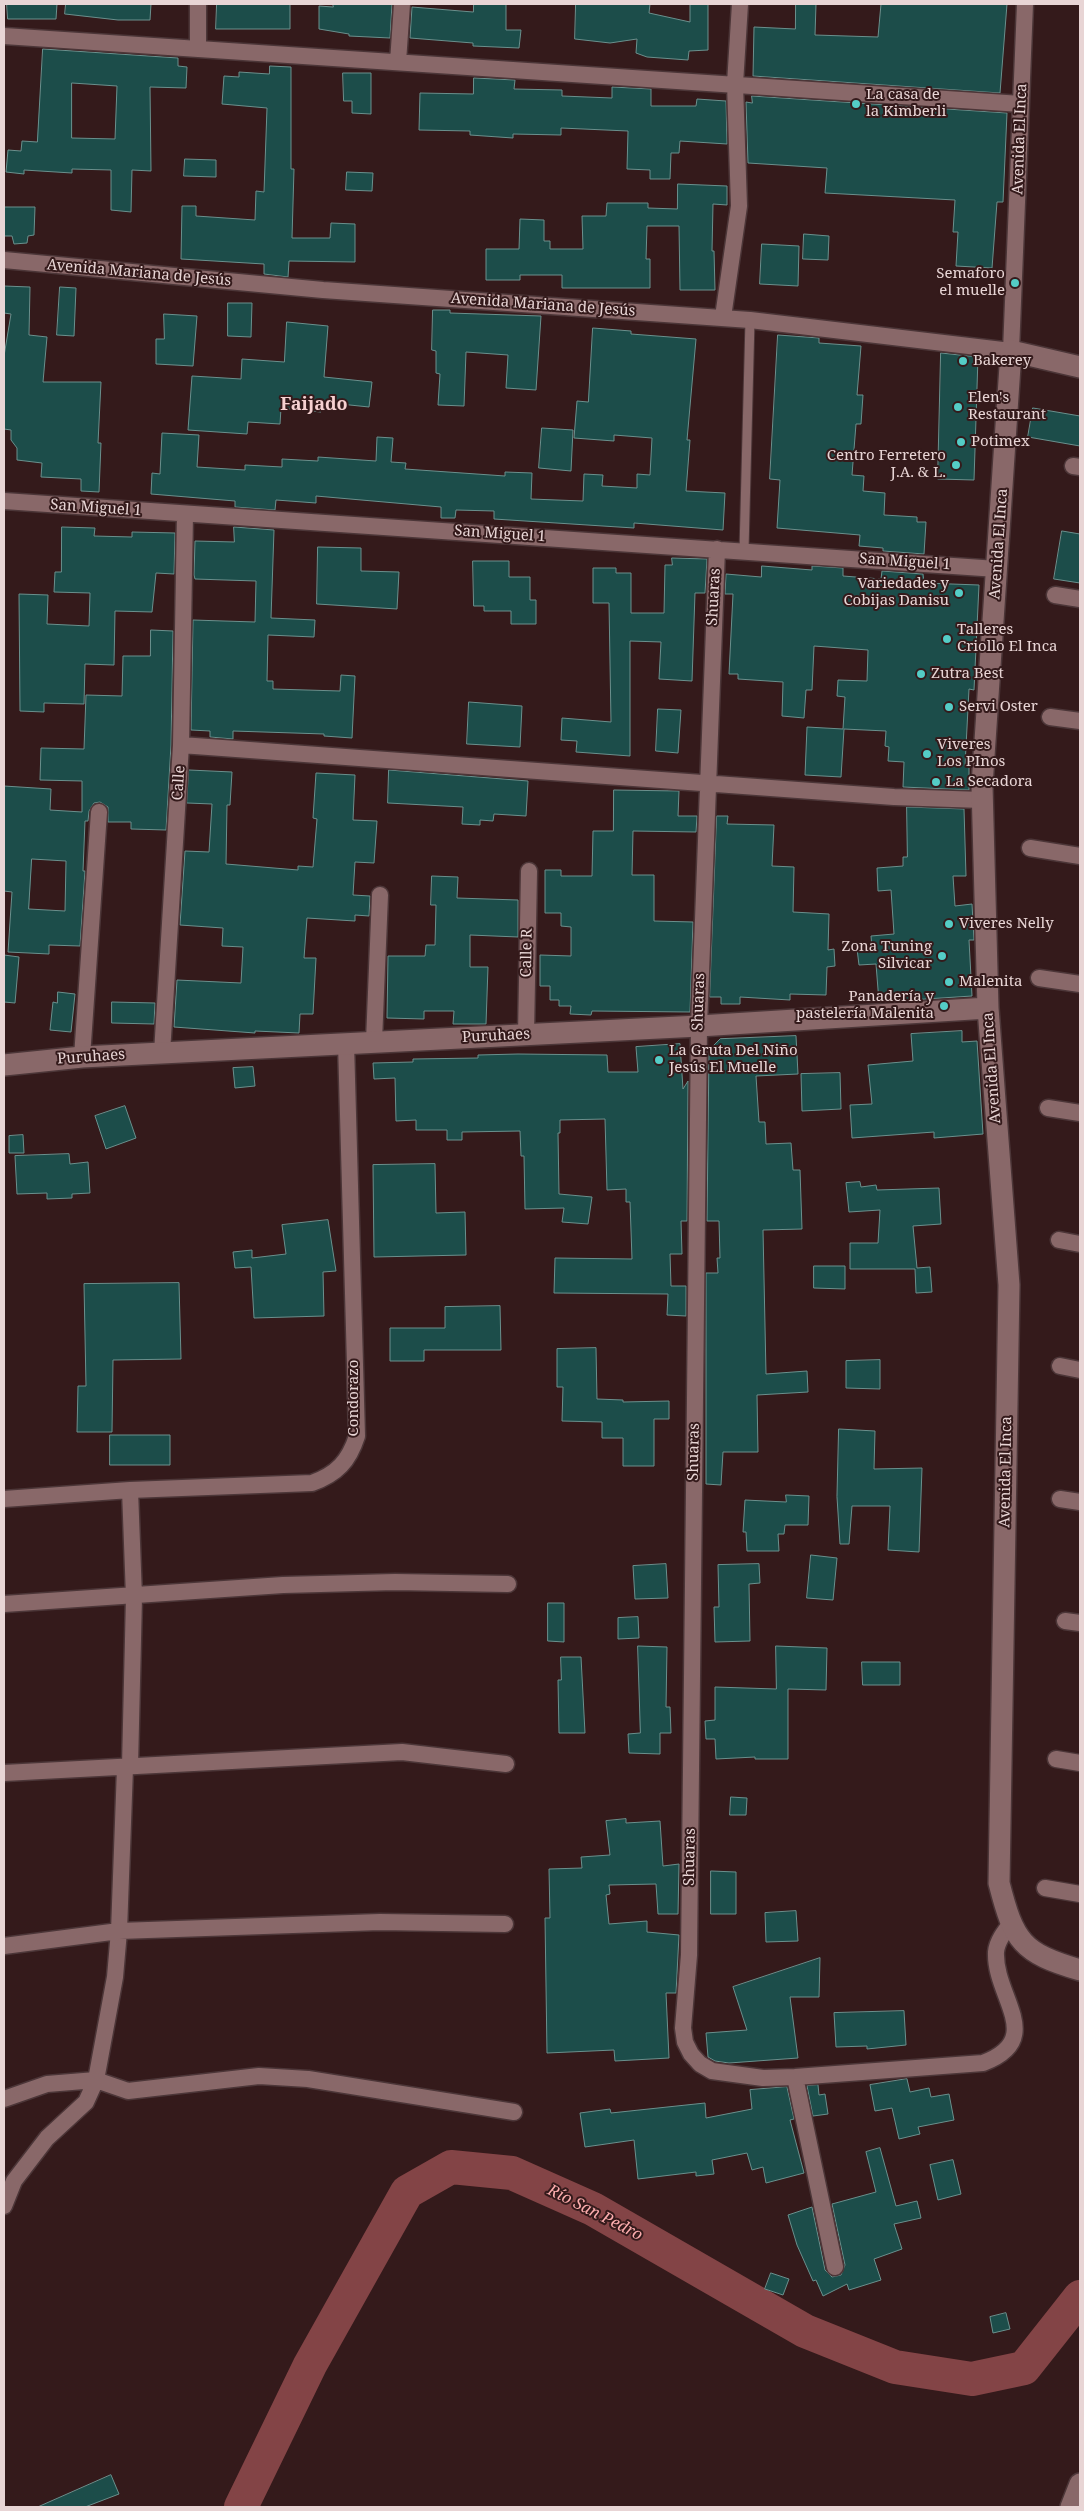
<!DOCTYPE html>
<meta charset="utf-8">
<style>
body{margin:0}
#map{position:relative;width:1084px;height:2511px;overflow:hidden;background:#341a1b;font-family:"Noto Serif",serif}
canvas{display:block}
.frame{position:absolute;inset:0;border:5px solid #e8d5d5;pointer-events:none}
</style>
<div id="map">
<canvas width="1084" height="2511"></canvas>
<div class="frame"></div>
</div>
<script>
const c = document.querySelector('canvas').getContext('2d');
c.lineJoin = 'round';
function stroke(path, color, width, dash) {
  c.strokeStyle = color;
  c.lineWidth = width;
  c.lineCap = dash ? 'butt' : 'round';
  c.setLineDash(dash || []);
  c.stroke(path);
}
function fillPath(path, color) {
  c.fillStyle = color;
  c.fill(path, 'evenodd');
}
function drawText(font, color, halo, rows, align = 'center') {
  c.font = font + ' "Noto Serif",serif';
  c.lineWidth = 4;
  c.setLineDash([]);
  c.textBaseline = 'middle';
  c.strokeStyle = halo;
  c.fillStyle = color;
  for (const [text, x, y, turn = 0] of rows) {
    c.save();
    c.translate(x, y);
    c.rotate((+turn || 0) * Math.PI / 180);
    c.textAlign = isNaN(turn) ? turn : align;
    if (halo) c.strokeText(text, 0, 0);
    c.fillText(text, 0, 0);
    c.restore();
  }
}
stroke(new Path2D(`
 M241,2507L310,2365L407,2192L451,2167L512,2173L593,2209L805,2331L895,2367L972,2379L1024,2368L1080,2297`), '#834446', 34);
const building = new Path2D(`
 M7,4H57L56,19H8Z
 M66,4H151L150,20H118L65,14Z
 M217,4H290V29H216Z
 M333,4H392L390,38L349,36V34L319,29V6L333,7Z
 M474,4H506V30H521L519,48L473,46V43L410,38L412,7L473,12Z
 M576,4H650L649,13L690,22V4H708V50L689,51L688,60L647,57L636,53L637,39L610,43L575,39Z
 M796,4H816L815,35L878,37L881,4H1007L1000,93L753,76L754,27L795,29Z
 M43,49L178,58V66L187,67L186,88L150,87L151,171L132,170L131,212L111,210V170L72,169V173L24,170V174L6,172L8,150L21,151L22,141L37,142ZM72,83L117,86L115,139L72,138Z
 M270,66L291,67V169H294L292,238H330L331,223L355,224V262L289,261L288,277L264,274V264L181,259L182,206H196V216L255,220L256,191L264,192L267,108L222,104L224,76L239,77V72L269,74Z
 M343,73H371V114L352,113V101H344Z
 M474,78L515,80L514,89L562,90V96L612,98V87L651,89V106H696L697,99L726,101L727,144L680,141L679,153H671L670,179H650V170L627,169L628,131L561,128V135L513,134V138L470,135V131L419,130L420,93L473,94Z
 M752,96L1007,113L1003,202H997L992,268L956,266L958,232H953L955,200L825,193L827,168L748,163L746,102L752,103Z
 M185,159L216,160V177L184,176Z
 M347,172L373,173L372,191L346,190Z
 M678,184L727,186V205L713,204L712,251H714L715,290H680L679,226H647L646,259H650V288H562V275H520V280H486V249H519L520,219L544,220V241H550V249H583L582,216H606L607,203H648V208L677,209Z
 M5,207H35L34,235L28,236L27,243L14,244L12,236H4Z
 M804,234L829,236L828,260L803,259Z
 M762,244L799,246L798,286L760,284Z
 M4,286L30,287L29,335L47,337L43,382H101L98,443H101L99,492L81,491V479L41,477L42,463L17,460V448L11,440V430L4,429V356L11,314L4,313Z
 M60,287L76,288L74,336L57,335Z
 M228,303H252L251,337L228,336Z
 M433,310H450V313L541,316L536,390L506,388L508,355L466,352L464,406L438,405L440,374L436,373V351L432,350Z
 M164,314L197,316L193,366L156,364V339H164Z
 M287,322L328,326L324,377L372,382L369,407L321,402V412L281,408L280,424L248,422L247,434L188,430L192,376L241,379L242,359L284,362Z
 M593,328L631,331V334L696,339L687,440H690L686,491L725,493L723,530L634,523V528L494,519V511L456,510L455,518H441V507L316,496V503L276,500L275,510L235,507V501L151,494L152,473L160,474L162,433L199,435L197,467L245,470V465L282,467V459L318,461V457L376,461L377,437L393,438L391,462L406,463L405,469L505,476V472L532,473L531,499L583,501L584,474L603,475L602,486L637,488V474L650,475L652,438L614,435V441L574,438L577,401L588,402Z
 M778,335L819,338V343L861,346L857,395H863L861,424H856L852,475L864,476L863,491L885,493L884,515L917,517V522H926L924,554L883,551V548L859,546L860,535L777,528L780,480L770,479Z
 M941,353L978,357L974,480L938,479Z
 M1033,408L1080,416V446L1028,437Z
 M542,428L573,430L571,471L539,468Z
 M62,527L95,528L94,536L132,537V532L175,533L174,574L156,573L152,612L115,611L114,665L85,664L84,704L44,703V712L20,711L19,594L48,595L47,624L89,626L90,593L54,592L55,572H61Z
 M234,527L274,530L271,618L315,620L314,637L268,635L267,681H273V689L340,691L341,675L355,676L352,738L324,736V734L233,731V739L210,737V731L191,730L193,620L255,622L256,581L195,579L194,575L195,541L234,542Z
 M1062,531L1080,534V583L1054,579Z
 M318,547L361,548V571L399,572L397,609L317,604Z
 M672,558L707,559L705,593H695L692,681L659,679L661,642L630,641V756L576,752L577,741L561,740L562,718L611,722L609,603H593V568H616V573H631V613H664L665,565H672Z
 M473,561H509V577H530V600H536V624H511V611H484V606H474Z
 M762,566L812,570V566L843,568V576L881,579L882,571L923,574L924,583L979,585L974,690L969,689L965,766H969V790L903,787L904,762L888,761L889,747L885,746L886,731L844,729L841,777L805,775L807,727L843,729L845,697L837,696L838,680L867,681L868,650L814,646L812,690H806L804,718L782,716L783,682L738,679V674H729L733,594H725L726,574L761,577Z
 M151,630L173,631L171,745L166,830L131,829V822H108V807L100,802L94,803L89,811L88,821H85L83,871H85L80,946L49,945V954L8,952L12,892L4,891V786L51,789L50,810L82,812V781L40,780L41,748L84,749L86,695L122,696L123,656H150ZM32,859L66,861L65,911L29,909Z
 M469,702L522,706L520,747L467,744Z
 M658,709L681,710L678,753L656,751Z
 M189,770L232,772L230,805H227L226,864L298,870V866L313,867L317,819L313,818L316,773L355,775L353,820L377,821L374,863L355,862L353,895L370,896L369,916L355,915V921L307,918L304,958H316L313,1014H300L299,1033L255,1031V1033L174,1027L177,980L241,983L243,947L222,946L223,928L180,925L185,851L209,852L212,804L187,803Z
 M389,770L528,781L526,816L494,814L493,821L480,820V825L462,824L463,807L388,803Z
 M614,790L679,791L678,816H697L696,832L633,831L632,875H654V921L693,922L690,1012L592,1011L591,1015L570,1014L571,1006H559V1000H550V986H540V955L571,956V927L561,926V913H545V870H561V876H592L593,831H613Z
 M907,807L964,809L966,876H953L955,906L972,904L974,940H969L972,996L879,1002L876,964L859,965L857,949L872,948L871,936L894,934L891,890L878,891L877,868L903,866V857H907Z
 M717,816H728L727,824L774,825L772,866L794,867L793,912L829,914L828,950L834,949L835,966L827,967L826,995L790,994V1000L740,997V1004H721V997H710Z
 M432,876L458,877L457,898L518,900V937L470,935V967H488L486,1024H453L454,1011H424V1019L387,1018L388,956H425L426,945H435L436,905H431Z
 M4,955L19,957L15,1003L4,1002Z
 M58,992L75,994L71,1032L50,1030L53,1002L57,1003Z
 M112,1002L155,1003L154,1024L112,1023Z
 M962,1031V1042L977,1041L983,1134L934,1138V1132L852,1138L850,1105L872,1104L868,1065L913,1061L911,1034Z
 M796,1036L798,1074L756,1076L759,1122H765L766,1144L791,1143L793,1170H800L802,1229L763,1230L766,1374L807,1371L808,1392L757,1395L758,1452H723L721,1485L706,1484V1273H718L717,1258H720L719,1221H707L709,1050L720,1039Z
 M680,1044L683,1089L688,1081L687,1221H681L682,1254H670L671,1286H686V1316L667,1315L668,1294L554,1293L555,1258L632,1259L630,1202H626V1189L607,1190L605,1119L560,1120V1133H558L559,1194L592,1197L588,1224L562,1222L564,1208L525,1209L524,1156H521L520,1131L462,1132V1140H447V1130H416V1120L396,1121L395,1078L374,1079L373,1063L413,1062V1059L478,1058V1055L518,1054L607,1055L608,1072H638L636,1047Z
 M253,1067L255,1086L235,1088L233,1068Z
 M840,1073L841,1109L802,1111L801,1074Z
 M125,1106L136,1138L106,1149L95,1116Z
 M23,1135L24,1153H9V1136Z
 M69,1154L70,1164L88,1162L90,1193L72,1194V1198L47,1199V1193L17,1194L15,1156Z
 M435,1164L436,1213L465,1212L466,1255L374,1257L373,1165Z
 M860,1182L861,1187L876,1185L877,1190L939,1188L941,1224L913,1226L917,1268L930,1267L932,1292L916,1293L915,1269H850V1243H878L880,1210L849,1212L846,1183Z
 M328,1220L336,1271L323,1272L324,1316L254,1318L251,1267L235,1268L233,1252L252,1250V1258L286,1254L282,1225Z
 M814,1266H845V1289L814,1288Z
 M179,1283L181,1359L113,1360L112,1432H77L78,1386H86L84,1284Z
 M500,1306L501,1350H424V1361H390V1328H445V1307Z
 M596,1348L597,1399L623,1400V1402L669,1401V1419H654V1466H623V1438H602V1422L562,1421L563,1387H557V1349Z
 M880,1360V1389L846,1388V1361Z
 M839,1429L875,1431L874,1469L922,1468L919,1552L888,1550L890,1506H852L849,1544H840L837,1497Z
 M110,1435H170V1465H110Z
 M786,1495L809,1496L808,1525H785L784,1534H778L779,1551H747L746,1532H743L745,1500L786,1502Z
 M811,1555L837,1558L833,1600L807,1598Z
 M666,1564L668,1598L635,1599L633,1566Z
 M759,1564L760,1583L749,1584L750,1641L715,1642L714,1607H719L718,1565Z
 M548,1603H564V1642L548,1641Z
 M638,1617L639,1638L618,1639V1618Z
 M638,1646L667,1647L666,1707H670L671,1733H660V1754L629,1753L628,1734L640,1733Z
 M776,1646L827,1648L826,1690L788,1689V1759H755V1757L716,1759L715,1739H706L705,1721L715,1720V1687L776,1689Z
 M561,1657H581L585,1733H559L558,1680H561Z
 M862,1662H900V1685H863Z
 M731,1797L747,1798L746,1815H730Z
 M626,1819V1823L660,1821L663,1866L679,1864L678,1914H658L656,1884L609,1885L610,1894L606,1895L609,1924L647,1921V1932L679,1935L676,1993H666L669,2058L615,2061L614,2050L547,2053L545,1918H550L549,1869L582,1868L581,1857L610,1855L606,1821Z
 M711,1871L736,1872V1914H711Z
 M796,1911L798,1941L766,1942L765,1913Z
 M820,1958L819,1997H790L798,2058L729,2063L715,2061L708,2057L706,2033L747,2030L733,1987Z
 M904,2011L906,2045L867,2049V2046L836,2047L834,2013Z
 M907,2079L910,2092L929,2088L931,2097L949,2094L954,2120L918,2127L920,2134L899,2139L892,2108L875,2111L870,2085Z
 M818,2085L819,2095L825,2094L828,2114L813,2116L807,2086Z
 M787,2087L794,2119L790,2120L804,2173L766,2183L763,2167L752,2170L747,2153L712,2160L714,2174L696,2176V2172L638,2179L634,2140L585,2147L580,2113L610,2109L611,2113L705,2103L706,2118L752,2109L750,2090Z
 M880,2148L896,2206L917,2201L921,2218L894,2224L902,2249L874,2259L881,2280L849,2290L847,2284L823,2296L816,2280L813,2281L797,2245L788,2215L812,2207L825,2270L832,2277L841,2275L845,2265L832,2204L876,2192L866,2152Z
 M953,2160L961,2194L938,2200L930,2165Z
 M771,2273L789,2279L783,2295L765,2289Z
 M1006,2313L1010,2329L993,2333L990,2317Z
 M111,2475L119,2494L85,2507H38Z`);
fillPath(building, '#1c4d4a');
stroke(building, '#6a908d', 1);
const service = new Path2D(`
 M744,550L750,320`);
const minor = new Path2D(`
 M4,36L1021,104
 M198,49V4
 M398,62L402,4
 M4,260L323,290L750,320L1011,351L1025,4
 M723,317L739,206L735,84L740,4
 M1073,466L1080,467
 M4,501L997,569
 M717,549L699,1026L689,1955L683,2028L685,2042L691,2054L700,2064L712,2071L763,2078L795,2077L983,2063C1047,2039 994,1997 996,1952C997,1941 1005,1931 1012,1922
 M1055,595L1080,599
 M1050,717L1080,721
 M181,745L894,797L982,800
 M1030,848L1080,856
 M1039,978L1080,984
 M526,1035L529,871
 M374,1041L380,895
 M162,1053L181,745L185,514
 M82,1057L99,812
 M1048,1108L1080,1113
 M1059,1240L1080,1244
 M1060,1366L1080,1370
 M4,1499L130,1490L312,1483C337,1474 349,1461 357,1436L346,1043
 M1060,1499L1080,1502
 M4,1604L283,1585L395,1582L508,1584
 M1065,1621L1080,1623
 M1056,1759L1080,1763
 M4,1773L402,1752L506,1764
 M1045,1888L1080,1894
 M4,1946L119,1931L380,1922L505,1924
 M795,2077L835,2267
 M4,2099L47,2084L96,2080L128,2091L259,2076L308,2079L514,2112
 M4,2206L14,2181L47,2138L86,2102L96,2080L115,1977L119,1931L125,1768L130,1766L134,1597L130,1490`);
const tertiary = new Path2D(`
 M1080,367L1011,351L982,786L988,1008L1009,1285L999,1883C1014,1942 1022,1953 1080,1970
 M4,1065L82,1057L699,1026L988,1008
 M1071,2507L1080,2484`);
stroke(service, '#4c3638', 11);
stroke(minor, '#4c3638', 19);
stroke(tertiary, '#4c3638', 24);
stroke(service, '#896869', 9);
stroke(minor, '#896869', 16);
stroke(tertiary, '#896869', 21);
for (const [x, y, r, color] of [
 [856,104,5,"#54cdc6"],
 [1015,283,5,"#54cdc6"],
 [963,361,5,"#54cdc6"],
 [958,407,5,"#54cdc6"],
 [961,442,5,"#54cdc6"],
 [956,465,5,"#54cdc6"],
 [959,593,5,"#54cdc6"],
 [947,639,5,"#54cdc6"],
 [921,674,5,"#54cdc6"],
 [949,707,5,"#54cdc6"],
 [927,754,5,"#54cdc6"],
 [936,782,5,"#54cdc6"],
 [949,924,5,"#54cdc6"],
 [942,956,5,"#54cdc6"],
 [949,982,5,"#54cdc6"],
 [944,1006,5,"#54cdc6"],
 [659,1060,5,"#54cdc6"]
]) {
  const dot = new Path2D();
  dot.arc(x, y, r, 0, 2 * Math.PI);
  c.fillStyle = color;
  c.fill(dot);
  stroke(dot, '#341a1b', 2);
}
drawText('15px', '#e8d5d5', '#341a1b', [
 ["La casa de",866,95],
 ["la Kimberli",866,112],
 ["Semaforo",1005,274,"right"],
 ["el muelle",1005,291,"right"],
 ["Bakerey",973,361],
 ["Elen's",968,398],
 ["Restaurant",968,415],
 ["Potimex",971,442],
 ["Centro Ferretero",946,456,"right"],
 ["J.A. & L.",946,473,"right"],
 ["Variedades y",949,584,"right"],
 ["Cobijas Danisu",949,601,"right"],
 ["Talleres",957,630],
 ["Criollo El Inca",957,647],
 ["Zutra Best",931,674],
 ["Servi Oster",959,707],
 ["Viveres",937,745],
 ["Los PInos",937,762],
 ["La Secadora",946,782],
 ["Viveres Nelly",959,924],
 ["Zona Tuning",932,947,"right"],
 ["Silvicar",932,964,"right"],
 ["Malenita",959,982],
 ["Panadería y",934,997,"right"],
 ["pastelería Malenita",934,1014,"right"],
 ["La Gruta Del Niño",669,1051],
 ["Jesús El Muelle",669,1068]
], 'left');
drawText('15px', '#e8d5d5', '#341a1b', [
 ["Avenida El Inca",1020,139,-88],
 ["Avenida Mariana de Jesús",139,273,5],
 ["Avenida Mariana de Jesús",543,305,4],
 ["San Miguel 1",96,508,4],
 ["San Miguel 1",500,534,4],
 ["Avenida El Inca",999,544,-86],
 ["San Miguel 1",905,562,4],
 ["Shuaras",714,597,-87],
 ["Calle",179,783,-86],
 ["Calle R",527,953,-89],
 ["Shuaras",699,1002,-88],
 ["Puruhaes",496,1036,-3],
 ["Puruhaes",91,1057,-4],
 ["Avenida El Inca",992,1068,-94],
 ["Condorazo",354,1398,-90],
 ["Shuaras",694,1452,-89],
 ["Avenida El Inca",1006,1472,-89],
 ["Shuaras",690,1857,-89]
]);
drawText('italic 16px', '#fbacad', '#341a1b', [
 ["Río San Pedro",595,2213,27]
]);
drawText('bold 18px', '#f6d1d1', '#341a1b', [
 ["Faijado",314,405]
]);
</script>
